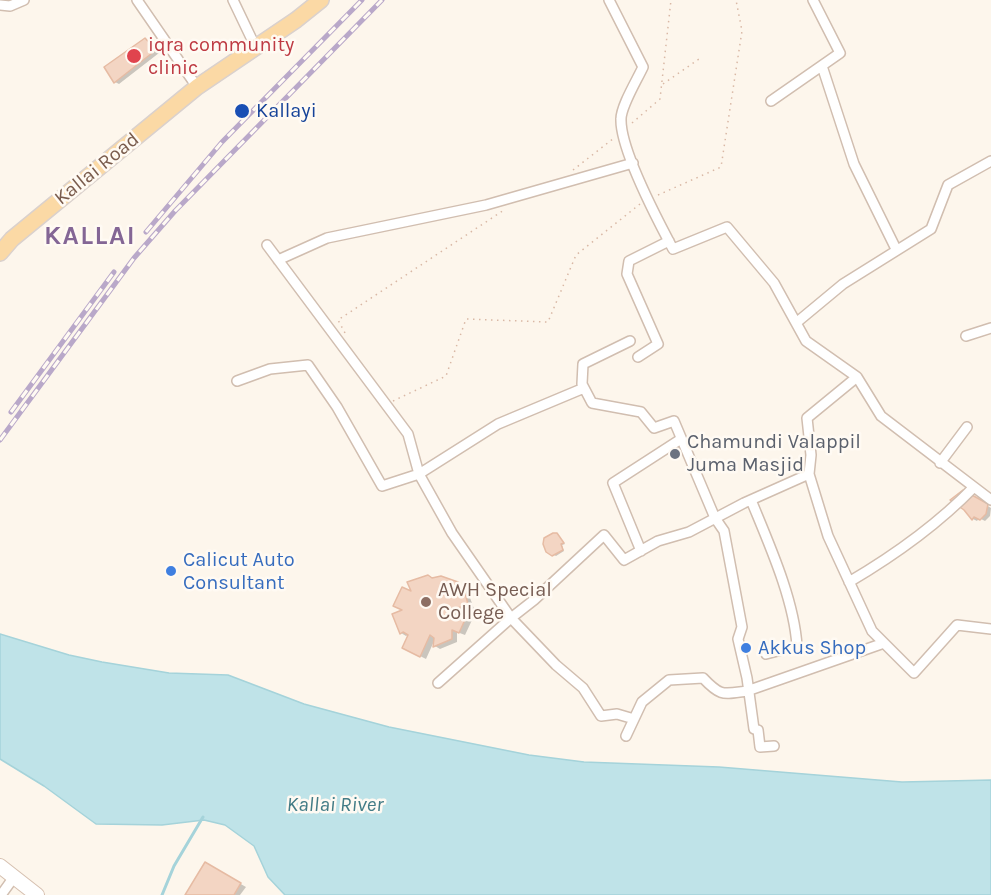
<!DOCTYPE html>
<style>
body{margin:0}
canvas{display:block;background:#fdf6ec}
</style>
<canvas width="991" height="895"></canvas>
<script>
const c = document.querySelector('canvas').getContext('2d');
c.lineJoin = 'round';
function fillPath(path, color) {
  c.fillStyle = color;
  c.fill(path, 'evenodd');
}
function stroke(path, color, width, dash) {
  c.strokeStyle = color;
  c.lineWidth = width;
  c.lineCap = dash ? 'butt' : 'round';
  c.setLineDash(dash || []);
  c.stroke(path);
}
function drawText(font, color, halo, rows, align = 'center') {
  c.font = font + ' Karla,sans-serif';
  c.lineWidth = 5;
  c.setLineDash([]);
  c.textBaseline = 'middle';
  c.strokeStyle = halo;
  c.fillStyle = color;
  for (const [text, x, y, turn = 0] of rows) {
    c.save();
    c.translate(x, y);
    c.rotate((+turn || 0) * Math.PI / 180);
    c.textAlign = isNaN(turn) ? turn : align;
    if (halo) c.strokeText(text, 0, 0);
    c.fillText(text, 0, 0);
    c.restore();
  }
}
const water = new Path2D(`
 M0,634L69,655L102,662L169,673L228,675L304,704L389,727L529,755L584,762L719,767L902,782L991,780V895H285L268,877L254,846L225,825L204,820L162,825L96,824L44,786L0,759Z`);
fillPath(water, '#bfe3e8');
stroke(water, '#a5d3da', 1.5);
fillPath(new Path2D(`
 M146,39L159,53L119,84L115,82Z
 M963,491L991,508L990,516L985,521L979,518L977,521L973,519L965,509Z
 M557,535L565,544L562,545L564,551L556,556L547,551Z
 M428,576L462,586L461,587L468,592L474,609H465V614L473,618L465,635L457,632V642L440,649L435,646V639L426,659L404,648L410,634L406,636L401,633L405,611L414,594L409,583Z
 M206,864L246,887L240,895H186Z`), '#0003');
stroke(new Path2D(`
 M162,895L174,866L203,817`), '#a5d3da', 3);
const building = new Path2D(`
 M145,38L156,50L114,83L104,67Z
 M963,490L988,504L986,514L980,520L974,517L972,520L964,510L950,500Z
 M553,533H557L564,543L561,544L563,550L552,556L546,552L543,544L544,538Z
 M428,575L432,578L441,576L458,582L453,586L455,591L463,587L469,607H460L459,611L468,613L459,633L452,630V639L433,647L434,638L430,635L420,657L402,648L408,635L403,632L400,634L392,614L402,610L393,606L402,587L411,591L407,582Z
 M205,862L241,883L234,895H185Z`);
fillPath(building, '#f3d5c3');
stroke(building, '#e6bba3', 1.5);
const street = new Path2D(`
 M137,0L197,87
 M233,0L255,46
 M609,0L643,67C637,80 621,106 621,119C620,148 658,221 673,249L727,227L774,283L806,341L857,377L807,418L811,455L809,474
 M0,5L10,6L24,0
 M822,66L854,164L896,249
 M771,101L840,53L813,0
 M267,245L408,434L419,474L498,424L584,388
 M278,260L327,238L486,205L633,163
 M796,323L843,284L931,229L948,185L991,161
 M966,336L991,328
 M630,341L583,364L582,384L592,403L641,412L654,428L674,421L715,518L724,531L742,627L738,639L747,678L754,729L758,730L760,747L774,746
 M638,357L658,344L627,274L629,261L669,241
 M857,377L881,416L991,500
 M237,381L270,369L308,365L337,407L382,486L419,474L452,533L511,618L534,600L604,535L624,560L658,541L689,532L744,503L809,474L828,536L872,631L914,673L957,625L991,629
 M940,463L967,427
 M751,500C769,544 794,599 797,646L766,654
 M641,551L613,483L681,439
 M849,582C895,555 937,525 974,487
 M438,683L511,618L556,665L583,688L601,716L617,714L634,719
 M626,736L642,702L669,680L703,678C721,697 723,694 747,691L884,643
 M1,895L14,877`);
const secondary = new Path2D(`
 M0,866L37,895`);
const primary = new Path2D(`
 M0,253L12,239L197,87L296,20L321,0`);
stroke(street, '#d1beb0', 12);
stroke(secondary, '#d6c0b0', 16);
stroke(primary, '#dad1cd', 18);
stroke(new Path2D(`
 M663,84L699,59
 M632,123L660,99L671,0
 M573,170L614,138
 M658,195L721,167L742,31L736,0
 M345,333L338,320L504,210
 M393,401L446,376L466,319L548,322L576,255L640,204`), '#d9b8a5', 1.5, [1.5, 4.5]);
stroke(street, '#fff', 9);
stroke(secondary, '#fff', 14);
stroke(primary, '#fbd9a5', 15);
const rail = new Path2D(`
 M146,232L222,142L362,0
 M11,412L114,272
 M0,440L134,258L175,211L382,0`);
stroke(rail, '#b9a8c9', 5);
stroke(rail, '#fffaf3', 3, [9]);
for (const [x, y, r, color] of [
 [134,56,8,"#e0444e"],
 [242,111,8,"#1a4fb4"],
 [675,454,6,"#6b7280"],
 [171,571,6,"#3f7fe0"],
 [426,602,6,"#8d6e63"],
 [746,648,6,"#3f7fe0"]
]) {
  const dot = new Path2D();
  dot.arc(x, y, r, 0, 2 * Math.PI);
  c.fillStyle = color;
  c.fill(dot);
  stroke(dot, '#fffaf3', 2);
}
drawText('20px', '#be3a42', '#fffaf3', [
 ["iqra community",148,45],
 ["clinic",148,68]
], 'left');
drawText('20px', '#164399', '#fffaf3', [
 ["Kallayi",256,111]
], 'left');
drawText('20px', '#7a5c4d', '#fffaf3', [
 ["Kallai Road",97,169,-39]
]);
drawText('20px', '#5b616d', '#fffaf3', [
 ["Chamundi Valappil",687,442],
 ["Juma Masjid",687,465]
], 'left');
drawText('20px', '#366cbe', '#fffaf3', [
 ["Calicut Auto",183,560],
 ["Consultant",183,583],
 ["Akkus Shop",758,648]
], 'left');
drawText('20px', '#785e54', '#fffaf3', [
 ["AWH Special",438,590],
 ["College",438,613]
], 'left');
drawText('italic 21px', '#437c86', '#fffaf3', [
 ["Kallai River",335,805]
]);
c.letterSpacing = '1.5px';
drawText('bold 26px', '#846695', '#fffaf3', [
 ["KALLAI",90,237]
]);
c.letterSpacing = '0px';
</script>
